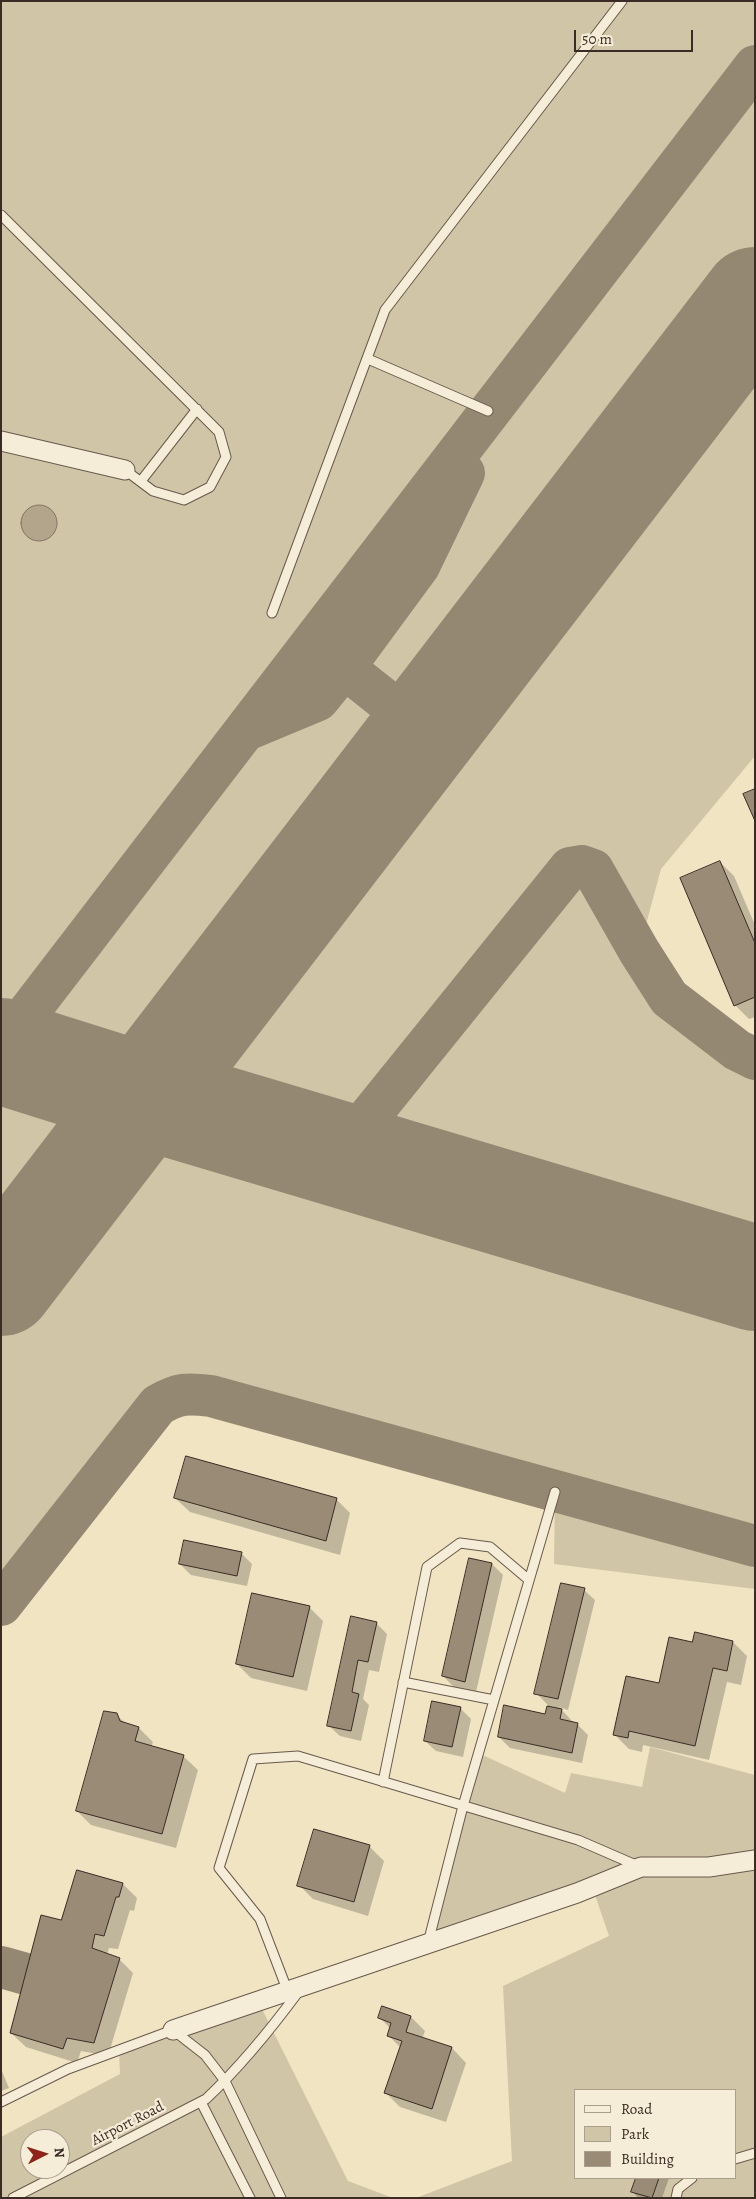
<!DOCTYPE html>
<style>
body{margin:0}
#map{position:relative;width:756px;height:2199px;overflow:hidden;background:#f0e4c2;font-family:Alegreya,serif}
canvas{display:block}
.frame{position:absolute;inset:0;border:2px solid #3a2b24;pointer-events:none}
.legend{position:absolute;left:574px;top:2089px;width:162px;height:90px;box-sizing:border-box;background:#f5edd7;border:1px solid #aa9f8f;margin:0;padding:6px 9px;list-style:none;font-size:15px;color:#3a2b24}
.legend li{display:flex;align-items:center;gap:10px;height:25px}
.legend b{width:25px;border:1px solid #aa9f8f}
.north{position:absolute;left:20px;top:2129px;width:50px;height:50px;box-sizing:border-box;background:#f5edd7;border:1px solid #aa9f8f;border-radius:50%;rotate:85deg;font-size:14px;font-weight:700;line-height:20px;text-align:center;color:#3a2b24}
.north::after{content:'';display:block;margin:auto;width:18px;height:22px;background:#8f2418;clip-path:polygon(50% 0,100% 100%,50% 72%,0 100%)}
.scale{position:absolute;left:574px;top:30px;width:119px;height:22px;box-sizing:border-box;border:2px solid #3a2b24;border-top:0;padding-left:6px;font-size:15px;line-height:18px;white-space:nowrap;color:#3a2b24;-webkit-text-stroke:4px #f5edd7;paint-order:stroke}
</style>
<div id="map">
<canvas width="756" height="2199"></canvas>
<div class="frame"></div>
<ul class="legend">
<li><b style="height:6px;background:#f5edd7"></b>Road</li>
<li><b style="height:14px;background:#d1c5a7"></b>Park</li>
<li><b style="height:14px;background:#998b76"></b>Building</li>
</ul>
<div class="north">N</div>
<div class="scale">50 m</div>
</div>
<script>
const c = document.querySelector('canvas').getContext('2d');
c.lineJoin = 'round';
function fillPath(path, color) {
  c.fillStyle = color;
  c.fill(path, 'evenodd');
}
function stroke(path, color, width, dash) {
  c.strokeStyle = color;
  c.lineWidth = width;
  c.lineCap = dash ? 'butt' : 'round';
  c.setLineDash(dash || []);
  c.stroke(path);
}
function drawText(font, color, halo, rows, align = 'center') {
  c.font = font + ' Alegreya,serif';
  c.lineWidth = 4.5;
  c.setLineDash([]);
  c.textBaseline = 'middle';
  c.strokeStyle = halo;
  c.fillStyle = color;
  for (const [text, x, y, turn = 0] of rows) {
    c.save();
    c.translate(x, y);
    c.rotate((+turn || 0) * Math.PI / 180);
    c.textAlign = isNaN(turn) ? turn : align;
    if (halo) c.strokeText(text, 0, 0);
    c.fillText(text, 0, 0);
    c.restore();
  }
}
fillPath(new Path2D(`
 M1,1H755V756L661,869L644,932L669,998L737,1050L755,1059V1589L554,1564L555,1492L359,1424L198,1380C179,1377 168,1378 153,1389L1,1583Z
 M650,1747L755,1775V2198H416L512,2161L503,1986L609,1936L593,1889L432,1941L476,1752L565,1793L571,1773L642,1787ZM575,2090H735V2178H575Z
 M258,2001L348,2181L393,2198H1V2137L120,2074L119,2052ZM30,2139H60V2169H30Z`), '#d1c5a7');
const water = new Path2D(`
 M21 523a18 18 0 1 1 36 0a18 18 0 1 1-36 0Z`);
fillPath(water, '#b2a58c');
stroke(water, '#827462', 1);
fillPath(new Path2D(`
 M720,862L734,876L755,925V1017L749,1019L735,1005Z
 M175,1498L336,1499L350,1513L340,1555L190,1512Z
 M241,1553L252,1564L247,1586L191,1575L180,1564Z
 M470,1559L492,1564L503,1575L476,1692L454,1687L443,1676Z
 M584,1590L595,1600L568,1710L559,1707L572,1721L571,1723L578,1725L588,1735L582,1763L510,1748L499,1737L546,1715L548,1705L536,1693Z
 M309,1607L323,1621L307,1691L251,1678L237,1664Z
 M352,1618L376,1623L387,1634L379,1672L369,1670L363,1699L369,1705L361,1741L340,1736L329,1726Z
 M733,1642L747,1656L741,1685L727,1682L709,1760L643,1745L642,1752L629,1749L614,1734L693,1643Z
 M460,1708L471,1719L463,1757L436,1751L425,1741Z
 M116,1714L126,1724L139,1728L153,1742L151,1747L183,1756L198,1770L176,1848L91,1825L77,1811Z
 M315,1830L370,1847L384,1861L368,1916L313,1899L299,1885Z
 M123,1884L137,1898L134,1911L130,1910L118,1949L109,1948L107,1955L119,1959L133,1973L108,2056L81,2051L77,2063L26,2047L11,2033L62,1922Z
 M411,2017L425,2031L422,2039L452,2048L466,2063L446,2122L400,2107L386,2093L401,2048L389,2036L391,2029L380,2018Z
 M1,2069L9,2088L1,2091Z
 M638,2178H669L662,2198H638L633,2192Z`), '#0003');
stroke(new Path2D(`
 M322,650L424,731
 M246,730L318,700L344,668L419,566L464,473
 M1,1048L755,66
 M339,1154L570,868L582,866L593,870L639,951L669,998L737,1050L755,1059
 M1,1605L158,1405C179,1393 187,1393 211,1396L755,1546
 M1,1967L26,1974`), '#958873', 42);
stroke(new Path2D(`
 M1,1051L144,1096L755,1278
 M1,1283L755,300`), '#958873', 106);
const building = new Path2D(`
 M755,789V821L743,794Z
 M720,861L755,943V997L734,1006L680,878Z
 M186,1456L337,1498L326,1541L174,1498Z
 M184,1540L242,1552L237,1576L179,1564Z
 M469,1558L492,1563L465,1682L442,1676Z
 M561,1583L585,1588L558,1699L534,1694Z
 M252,1593L310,1606L293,1677L236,1664Z
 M351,1616L377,1622L368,1662L358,1660L352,1692L359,1694L351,1731L327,1726Z
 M695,1632L733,1641L727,1671L713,1668L695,1746L629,1731L628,1738L613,1735L626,1676L659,1683L669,1637L692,1642Z
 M432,1701L461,1707L452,1747L424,1741Z
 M504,1705L545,1714L547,1706L562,1709L560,1719L578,1723L572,1753L498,1737Z
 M104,1711L117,1713L120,1721L139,1727L135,1741L184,1755L162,1834L76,1811Z
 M314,1829L370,1845L354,1902L297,1886Z
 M77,1870L123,1883L119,1897H116L104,1936L95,1934L92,1948L120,1958L94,2043L67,2038L63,2049L10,2033L41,1915L61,1920Z
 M382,2006L411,2016L406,2032L452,2047L432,2109L384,2093L402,2041L387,2036L391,2023L378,2018Z
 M636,2178H659L652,2198L631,2192Z`);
fillPath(building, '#998b76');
stroke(building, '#3a2b24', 1);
const service = new Path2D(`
 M1,215L219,432L226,457L210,487L184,500L153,491L125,470
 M368,359L488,411
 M141,481L197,409
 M272,613L385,310L622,1
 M403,1682L494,1700
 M383,1782L427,1567L460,1543L490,1547L529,1580
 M428,1943L463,1806L555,1492
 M288,1992L260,1919L219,1868L253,1759L298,1756L578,1840L638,1866
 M1,2102L68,2069L173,2030L205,2055L225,2081L281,2198
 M201,2102L250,2198
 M735,2159L755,2153
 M13,2198L206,2099C241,2066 271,2029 299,1991
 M676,2198L678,2189L692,2178`);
const minor = new Path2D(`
 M1,441L125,470
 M173,2030L577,1893L641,1867H709L755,1860`);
stroke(service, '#68594c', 11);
stroke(minor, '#68594c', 21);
stroke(service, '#f5edd7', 9);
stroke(minor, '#f5edd7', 19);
drawText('15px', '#3a2b24', '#f5edd7', [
 ["Airport Road",128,2124,-27]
]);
</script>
